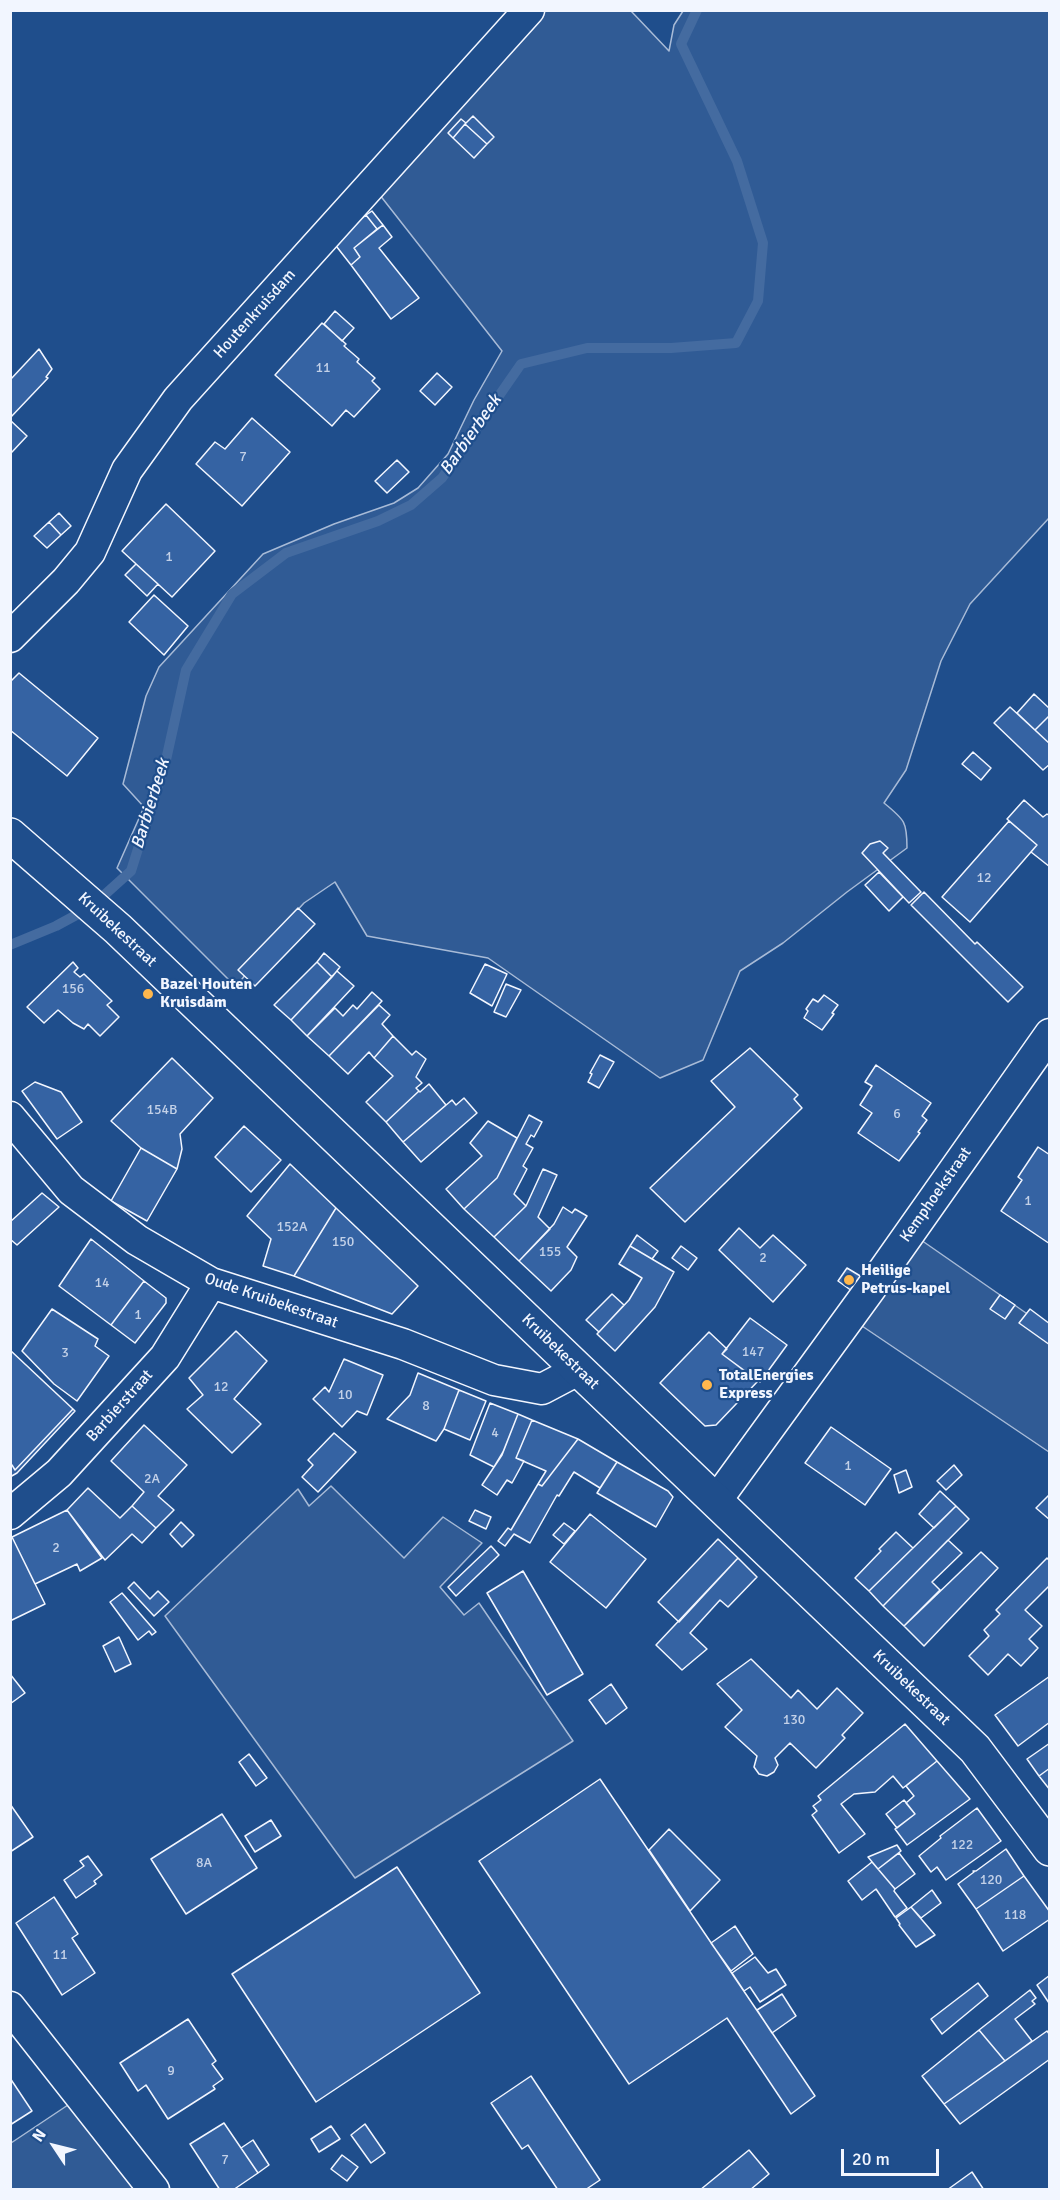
<!DOCTYPE html>
<style>
body{margin:0}
#map{position:relative;width:1060px;height:2200px;overflow:hidden;background:#1f4e8c;font-family:Signika,sans-serif}
canvas{display:block}
.frame{position:absolute;inset:0;border:12px solid #f2f6ff;pointer-events:none}
.north{position:absolute;left:24px;top:2116px;width:60px;height:60px;-webkit-text-stroke:4px #1f4e8c;paint-order:stroke;rotate:305deg;font-size:16px;font-weight:700;line-height:24px;text-align:center;color:#f2f6ff}
.north::after{content:'';display:block;margin:auto;width:21px;height:27px;background:#f2f6ff;clip-path:polygon(50% 0,100% 100%,50% 72%,0 100%)}
.scale{position:absolute;left:841px;top:2149px;width:98px;height:27px;box-sizing:border-box;border:3px solid #f2f6ff;border-top:0;padding-left:8px;font-size:18px;line-height:21px;white-space:nowrap;color:#f2f6ff;-webkit-text-stroke:4px #1f4e8c;paint-order:stroke}
</style>
<div id="map">
<canvas width="1060" height="2200"></canvas>
<div class="frame"></div>
<div class="north">N</div>
<div class="scale">20 m</div>
</div>
<script>
const c = document.querySelector('canvas').getContext('2d');
c.lineJoin = 'round';
function fillPath(path, color) {
  c.fillStyle = color;
  c.fill(path, 'evenodd');
}
function stroke(path, color, width, dash) {
  c.strokeStyle = color;
  c.lineWidth = width;
  c.lineCap = dash ? 'butt' : 'round';
  c.setLineDash(dash || []);
  c.stroke(path);
}
function drawText(font, color, halo, rows, align = 'center') {
  c.font = font + ' Signika,sans-serif';
  c.lineWidth = 4.5;
  c.setLineDash([]);
  c.textBaseline = 'middle';
  c.strokeStyle = halo;
  c.fillStyle = color;
  for (const [text, x, y, turn = 0] of rows) {
    c.save();
    c.translate(x, y);
    c.rotate((+turn || 0) * Math.PI / 180);
    c.textAlign = isNaN(turn) ? turn : align;
    if (halo) c.strokeText(text, 0, 0);
    c.fillText(text, 0, 0);
    c.restore();
  }
}
const green = new Path2D(`
 M529,11H631L669,51L674,25L683,11H1049V518L970,604L941,661L906,770L884,803C905,820 907,822 907,848L847,892L783,943L740,971L703,1060L660,1078L488,958L367,936L335,882L304,903L280,929L236,987L117,868L144,807L123,784L146,696L159,667L263,554L334,524L394,503L418,488L448,454L474,400L502,351L372,185Z
 M921,1240L1049,1329V1452L862,1326Z
 M331,1486L404,1558L443,1517L482,1543L440,1587L464,1615L479,1603L573,1741L355,1878L165,1616L298,1489L309,1506Z
 M68,2105L134,2189L11,2190V2143Z`);
fillPath(green, '#305b95');
stroke(green, '#a8bbd7', 1.5);
stroke(new Path2D(`
 M10,945L56,926L91,907L131,871L166,760L186,670L232,594L286,553L378,521L411,505L442,478L521,364L587,348H671L736,343L758,301L763,243L737,161L681,44L697,10`), '#446ba0', 10);
const building = new Path2D(`
 M473,116L494,137L487,144L465,124L453,138L448,133L461,119L466,123Z
 M465,124L487,144L474,158L453,138Z
 M372,211L383,225L377,229L366,215Z
 M366,215L377,229L354,248L360,257L351,265L333,242Z
 M383,225L392,237L379,248L419,298L391,319L351,265L360,257L354,248Z
 M335,311L354,328L342,341L324,324Z
 M322,323L346,344L344,346L359,359L357,362L375,378L372,381L380,389L354,417L346,410L332,426L275,375Z
 M39,349L52,369L46,377L48,378L10,418V380Z
 M437,373L452,387L435,405L420,391Z
 M252,418L290,452L242,506L196,464L215,442L225,449Z
 M10,420L27,436L12,452L10,451Z
 M397,460L409,472L387,493L375,481Z
 M166,504L215,551L172,597L122,551Z
 M59,513L71,526L61,535L49,522Z
 M49,522L61,535L47,548L34,536Z
 M136,564L158,584L147,596L125,575Z
 M154,595L188,626L164,655L129,622Z
 M19,673L98,738L67,776L10,730V682Z
 M1034,694L1050,709V715L1035,730L1017,713Z
 M1010,707L1050,744V764L1043,770L994,723Z
 M1050,715V744L1035,730Z
 M973,752L991,768L981,780L962,764Z
 M1024,800L1043,817L1047,814L1050,816V867L1031,852L1037,845L1007,819Z
 M1009,821L1037,845L970,922L942,897Z
 M880,841L888,848L883,853L921,892L909,903L862,853L870,844Z
 M879,872L903,897L889,911L865,885Z
 M924,892L975,944L977,942L1023,987L1008,1002L911,905Z
 M298,908L315,924L255,986L238,970Z
 M324,953L340,967L332,977L317,962Z
 M73,962L78,968L74,972L80,977L84,974L112,1001L107,1005L119,1017L100,1036L88,1024L84,1029L73,1023L58,1010L44,1023L27,1007Z
 M317,962L332,977L291,1020L274,1005Z
 M485,964L507,974L492,1006L470,993Z
 M337,971L354,986L307,1036L291,1020Z
 M506,984L521,990L506,1017L494,1012Z
 M372,992L382,1001L329,1056L307,1036L335,1008L343,1016L353,1005L357,1009Z
 M824,995L838,1005L832,1013L834,1014L822,1030L804,1018L808,1011L806,1009L813,999L818,1002Z
 M379,1005L390,1015L382,1024L393,1036L374,1058L369,1052L348,1074L329,1056Z
 M393,1036L412,1055L416,1051L426,1059L416,1077L422,1083L416,1088L419,1091L386,1122L366,1102L393,1076L374,1058Z
 M750,1048L798,1095L794,1099L802,1108L685,1222L650,1188L735,1107L711,1081Z
 M600,1055L614,1062L599,1088L588,1082L592,1074L590,1073Z
 M172,1058L213,1098L180,1134L182,1149L177,1169L141,1148L111,1121Z
 M876,1065L931,1103L922,1116L927,1120L918,1132L920,1133L899,1161L858,1133L872,1113L860,1105L872,1086L865,1082Z
 M35,1082L61,1092L82,1122L57,1139L22,1091Z
 M429,1084L446,1105L403,1142L386,1122L419,1091L420,1092Z
 M464,1098L477,1113L421,1162L403,1142L452,1100L456,1105Z
 M529,1115L542,1122L534,1137L531,1135L526,1144L533,1148L523,1166L527,1169L514,1194L526,1206L494,1237L464,1209L497,1178Z
 M488,1121L517,1138L497,1178L464,1209L446,1189L482,1156L470,1143Z
 M244,1126L281,1160L251,1192L215,1157Z
 M1038,1147L1050,1155V1244L1001,1211L1022,1180L1018,1177Z
 M141,1148L177,1169L147,1221L111,1201Z
 M290,1164L336,1208L294,1276L263,1266L271,1239L247,1216Z
 M543,1169L557,1175L538,1217L550,1229L519,1261L494,1237L526,1206Z
 M42,1193L59,1207L17,1245L10,1239V1222Z
 M563,1207L572,1213L575,1209L587,1216L567,1247L577,1257L571,1270L551,1291L519,1261L554,1224Z
 M336,1208L418,1286L392,1314L294,1276Z
 M739,1228L760,1248L773,1235L806,1265L773,1302L719,1250Z
 M637,1235L658,1251L652,1259L630,1246Z
 M91,1239L144,1281L111,1325L59,1286Z
 M630,1246L674,1272L655,1307L615,1351L597,1334L629,1300L642,1278L619,1264Z
 M681,1246L697,1258L688,1270L672,1258Z
 M847,1268L862,1277L852,1291L838,1281Z
 M144,1281L166,1298V1303L135,1343L111,1325Z
 M612,1294L624,1305L599,1332L586,1320Z
 M1000,1295L1015,1305L1005,1319L990,1309Z
 M52,1309L98,1339L95,1346L109,1356L77,1401L54,1384L22,1351Z
 M1030,1309L1050,1324V1345L1019,1323Z
 M750,1318L787,1345L760,1382L722,1354Z
 M236,1331L267,1361L234,1399L261,1424L232,1453L187,1409L203,1395L189,1378Z
 M709,1332L727,1349L722,1354L758,1381L716,1425L705,1426L660,1383Z
 M10,1350L73,1409L15,1470L12,1465L10,1466Z
 M344,1359L383,1375L367,1415L357,1411L342,1427L313,1399L325,1387L329,1392Z
 M418,1373L459,1390L444,1429L436,1441L387,1419L410,1395Z
 M459,1390L486,1401L470,1440L444,1429Z
 M490,1403L518,1414L503,1452L494,1467L470,1455Z
 M73,1409L75,1411L17,1473L10,1477V1466L12,1465L15,1470Z
 M518,1414L532,1420L516,1458L524,1461L512,1483L507,1480L497,1495L482,1485L502,1455Z
 M532,1420L578,1439L542,1486L538,1484L546,1471L516,1458Z
 M144,1425L187,1465L158,1496L174,1510L156,1528L132,1506L144,1492L111,1461Z
 M831,1427L891,1469L865,1505L805,1463Z
 M334,1433L356,1452L318,1492L302,1477L313,1465L308,1460Z
 M578,1439L617,1462L600,1488L574,1472L559,1496L557,1495L530,1543L514,1534L505,1546L498,1541L508,1528L511,1530L538,1484L542,1486Z
 M617,1462L668,1491L673,1497L656,1527L597,1493Z
 M954,1465L962,1475L946,1490L937,1481Z
 M906,1470L912,1487L899,1493L894,1475Z
 M88,1488L120,1518L132,1506L156,1528L142,1543L132,1534L105,1560L67,1510Z
 M940,1491L956,1506L934,1528L919,1514Z
 M1050,1494V1520L1036,1508Z
 M956,1506L969,1519L883,1606L869,1591Z
 M67,1510L102,1558L80,1571L77,1564L35,1584L12,1537Z
 M475,1510L491,1517L486,1529L469,1521Z
 M590,1514L646,1559L606,1608L550,1562Z
 M181,1522L194,1535L182,1547L170,1534Z
 M564,1523L575,1531L564,1544L553,1535Z
 M896,1532L913,1548L869,1591L855,1578L881,1551L879,1549Z
 M12,1537L45,1604L10,1621V1538Z
 M718,1539L738,1558L679,1622L658,1602Z
 M948,1540L962,1553L932,1582L940,1590L904,1626L883,1606Z
 M491,1546L499,1555L456,1596L448,1587Z
 M981,1552L998,1568L924,1646L904,1626Z
 M738,1558L757,1577L728,1607L720,1600L690,1633L707,1649L682,1670L656,1645Z
 M1047,1558L1050,1561V1585L1025,1610L1042,1626L1029,1639L1038,1648L1021,1666L1008,1654L988,1675L969,1656L989,1636L984,1630L1000,1614L996,1610Z
 M523,1571L583,1674L547,1695L487,1593Z
 M134,1582L150,1599L158,1591L169,1602L154,1616L128,1588Z
 M122,1593L156,1632L152,1635L149,1631L138,1640L110,1602Z
 M119,1637L131,1664L115,1672L103,1646Z
 M751,1659L791,1698L798,1690L817,1709L837,1688L863,1713L842,1735L845,1738L816,1768L790,1743L775,1758L778,1765L774,1772L767,1776L759,1774L754,1767L757,1756L725,1727L742,1710L717,1684Z
 M10,1674L25,1693L10,1704Z
 M1050,1676V1722L1018,1746L995,1715Z
 M611,1684L627,1708L606,1724L589,1700Z
 M905,1724L937,1761L903,1788L893,1776L875,1792L854,1794L841,1804L865,1834L839,1853L812,1815L817,1811L813,1806L821,1800L818,1796Z
 M1050,1743V1768L1039,1776L1027,1759Z
 M249,1754L267,1778L256,1786L239,1762Z
 M937,1761L970,1799L907,1845L895,1829L915,1814L906,1803L914,1796L906,1786Z
 M1050,1768V1790L1039,1776Z
 M600,1779L815,2096L791,2114L727,2018L629,2084L479,1861Z
 M904,1800L915,1814L897,1828L886,1814Z
 M10,1804L33,1837L10,1852Z
 M977,1808L1001,1841L946,1880L937,1867L931,1872L919,1856L941,1838L940,1836Z
 M222,1814L257,1868L186,1914L151,1859Z
 M271,1820L281,1836L255,1852L245,1836Z
 M669,1829L720,1880L690,1911L649,1850Z
 M897,1845L901,1851L878,1869L868,1857Z
 M1006,1849L1024,1876L976,1909L958,1884L974,1872L973,1871H976Z
 M899,1853L915,1874L895,1889L878,1869Z
 M88,1856L102,1875L94,1881L96,1884L76,1898L64,1880L84,1866L80,1861Z
 M872,1862L895,1889L894,1891L907,1908L895,1917L876,1889L862,1900L848,1881Z
 M397,1867L480,1993L316,2102L232,1974Z
 M1024,1876L1050,1912V1919L1003,1951L976,1909Z
 M932,1890L941,1903L921,1918L911,1907Z
 M54,1897L78,1934L72,1938L95,1973L62,1995L16,1923Z
 M911,1907L935,1935L916,1947L899,1925L900,1924L896,1918Z
 M735,1926L753,1954L731,1971L711,1943Z
 M755,1957L768,1973L776,1969L786,1985L760,2002L750,1987L744,1991L732,1973Z
 M1050,1975V2002L1049,2003L1037,1985Z
 M978,1983L988,1996L942,2034L931,2019Z
 M1030,1990L1036,1998L1032,2001L1035,2004L1015,2019L1032,2041L1005,2061L979,2030Z
 M782,1994L796,2016L772,2033L757,2010Z
 M188,2019L216,2061L212,2064L223,2079L213,2086L215,2089L168,2119L146,2085L138,2091L120,2063Z
 M979,2030L1005,2061L944,2104L922,2076Z
 M1047,2031L1050,2035V2059L960,2124L944,2104Z
 M531,2076L600,2180L585,2190H558L528,2145L522,2149L491,2103Z
 M10,2078L32,2111L10,2125Z
 M224,2123L258,2173L233,2190H220L190,2144Z
 M365,2124L385,2153L371,2163L351,2135Z
 M331,2126L340,2139L319,2152L311,2139Z
 M253,2140L269,2165L258,2173L241,2148Z
 M749,2150L769,2174L750,2190H700Z
 M342,2155L358,2167L347,2181L331,2169Z
 M972,2172L984,2190H947Z`);
fillPath(building, '#3563a3');
stroke(building, '#f2f6ff', 1.5);
const street = new Path2D(`
 M10,637L66,581L90,552L127,470L178,399L529,10
 M10,1117L71,1190L137,1240L211,1283L403,1344L494,1380L542,1389L578,1370
 M716,1501L871,1288L1050,1034
 M10,1514L59,1473L165,1357L211,1283
 M10,2007L154,2190`);
const secondary = new Path2D(`
 M10,835L118,929L975,1749L1050,1849`);
stroke(street, '#f2f6ff', 33);
stroke(secondary, '#f2f6ff', 36);
stroke(street, '#1f4e8c', 30);
stroke(secondary, '#1f4e8c', 33);
for (const [x, y, r, color] of [
 [148,994,6,"#ffb74d"],
 [849,1280,6,"#ffb74d"],
 [707,1385,6,"#ffb74d"]
]) {
  const dot = new Path2D();
  dot.arc(x, y, r, 0, 2 * Math.PI);
  c.fillStyle = color;
  c.fill(dot);
  stroke(dot, '#1f4e8c', 2);
}
drawText('14px', '#c3d1e8', null, [
 ["11",323,368],
 ["7",243,457],
 ["1",169,557],
 ["12",984,878],
 ["156",73,989],
 ["154B",162,1110],
 ["6",897,1114],
 ["1",1028,1201],
 ["152A",292,1227],
 ["150",343,1242],
 ["155",550,1252],
 ["2",763,1258],
 ["14",102,1283],
 ["1",138,1315],
 ["147",753,1352],
 ["3",65,1353],
 ["12",221,1387],
 ["10",345,1395],
 ["8",426,1406],
 ["4",495,1433],
 ["1",848,1466],
 ["2A",152,1479],
 ["2",56,1548],
 ["130",794,1720],
 ["122",962,1845],
 ["8A",204,1863],
 ["120",991,1880],
 ["118",1015,1915],
 ["11",60,1955],
 ["9",171,2071],
 ["7",225,2160]
]);
drawText('16px', '#f2f6ff', '#1f4e8c', [
 ["Houtenkruisdam",255,314,-48],
 ["Kruibekestraat",117,930,43],
 ["Kemphoekstraat",936,1195,-55],
 ["Oude Kruibekestraat",271,1301,19],
 ["Kruibekestraat",560,1352,44],
 ["Barbierstraat",120,1406,-48],
 ["Kruibekestraat",911,1688,44]
]);
drawText('bold 16px', '#f2f6ff', '#1f4e8c', [
 ["Bazel Houten",160,985],
 ["Kruisdam",160,1003],
 ["Heilige",861,1271],
 ["Petrus-kapel",861,1289],
 ["TotalEnergies",719,1376],
 ["Express",719,1394]
], 'left');
drawText('italic 18px', '#f2f6ff', '#1f4e8c', [
 ["Barbierbeek",471,435,-55],
 ["Barbierbeek",151,804,-73]
]);
</script>
